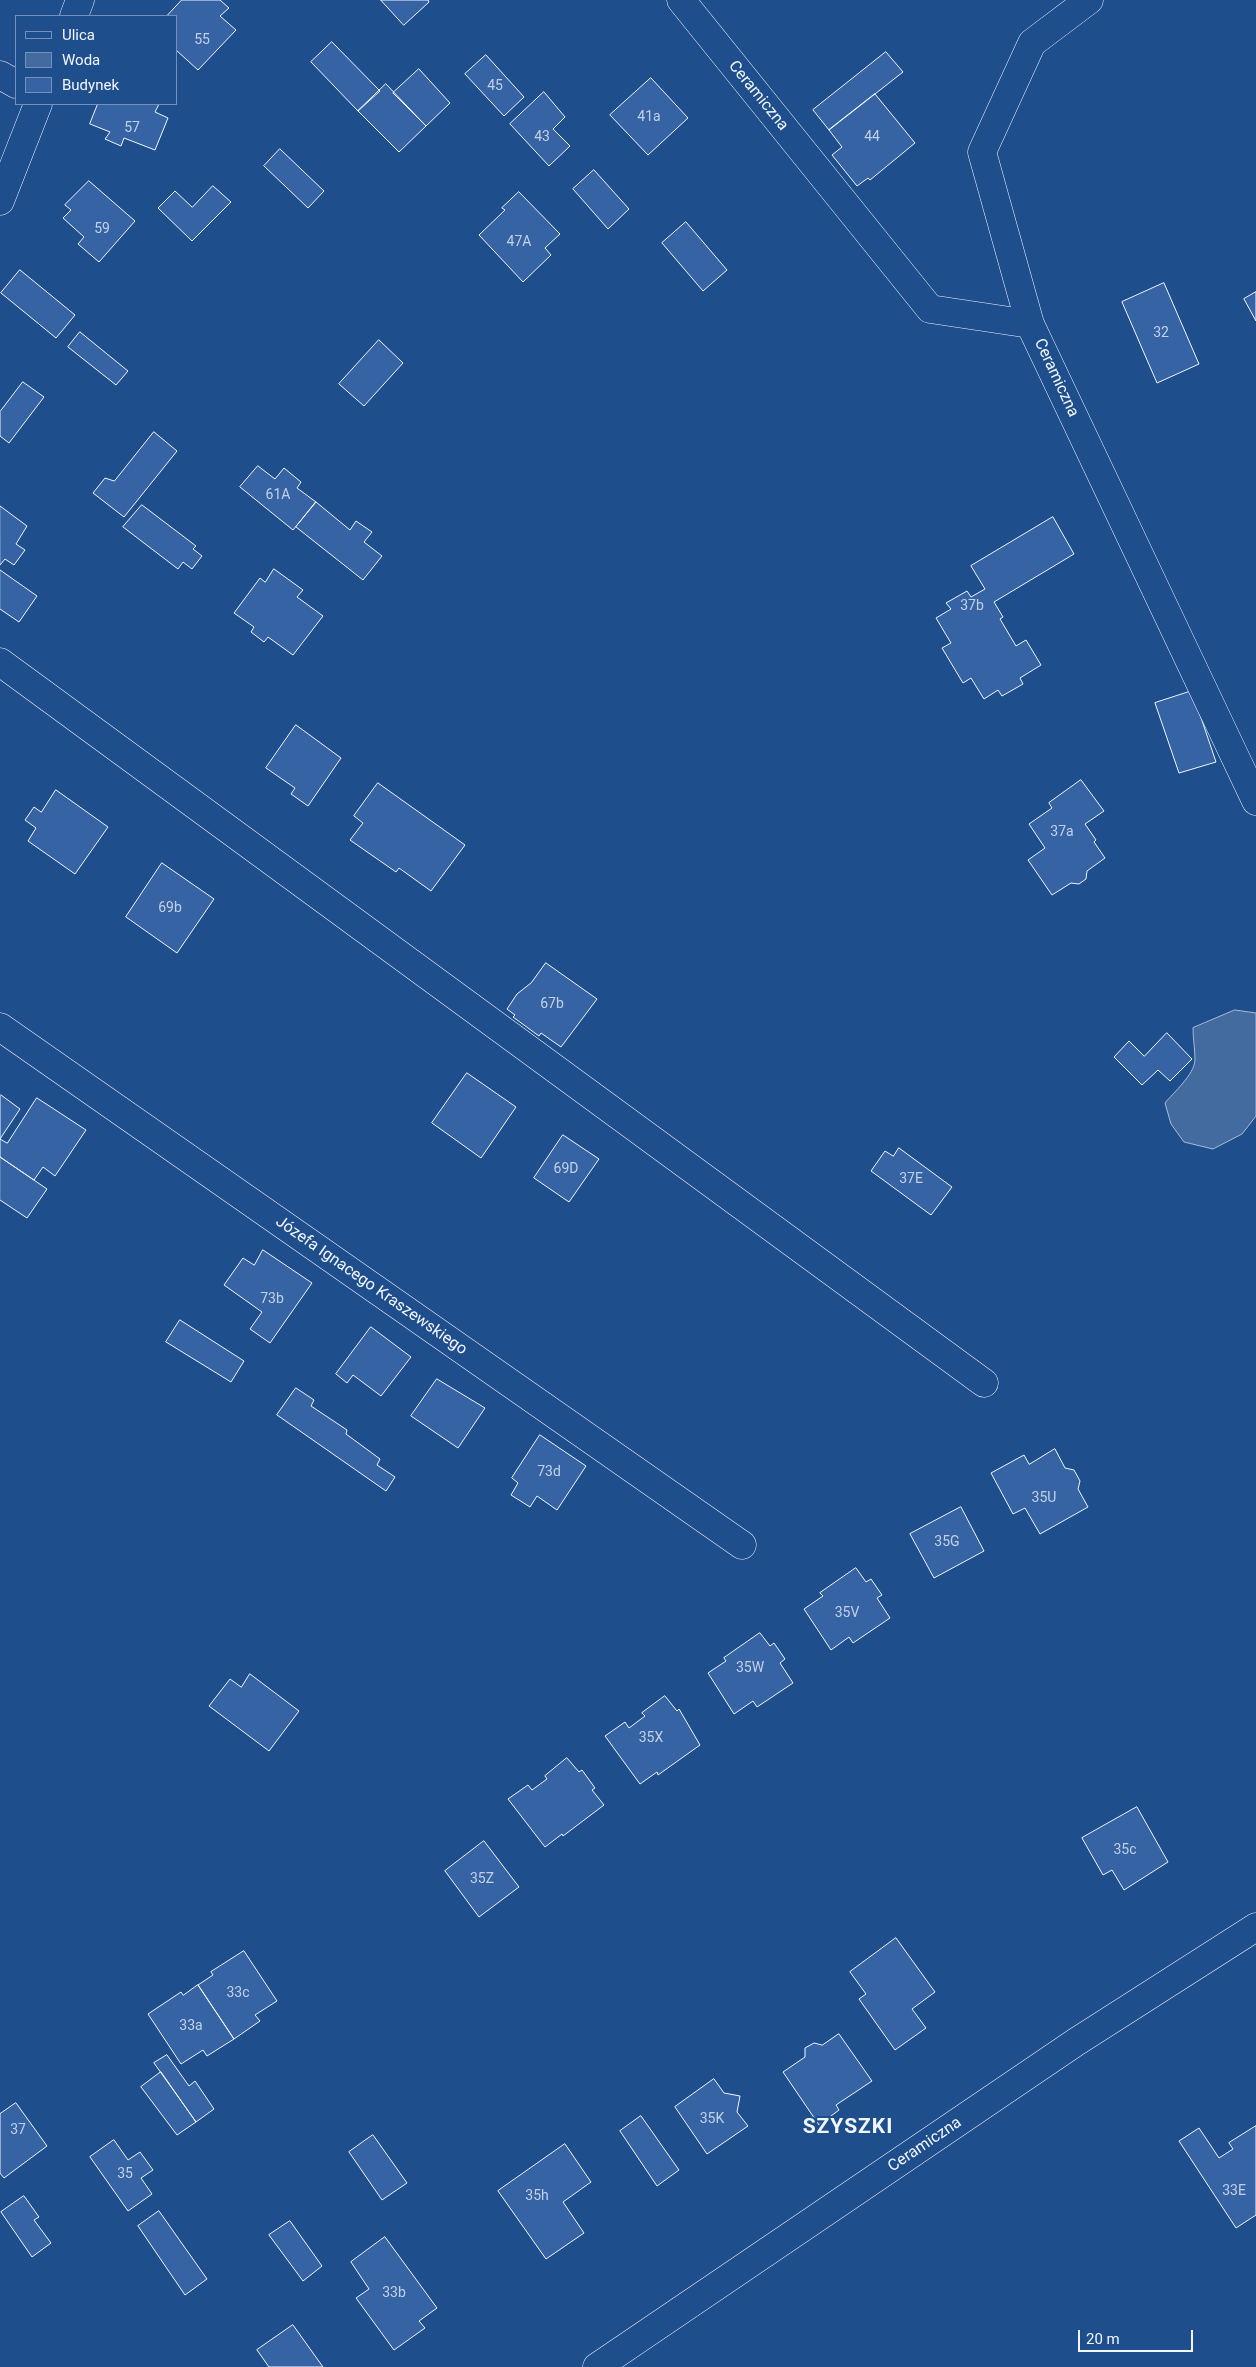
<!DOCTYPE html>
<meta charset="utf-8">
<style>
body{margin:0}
#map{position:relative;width:1256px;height:2367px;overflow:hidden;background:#1f4e8c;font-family:Roboto,sans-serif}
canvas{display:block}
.legend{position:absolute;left:15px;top:15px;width:162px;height:90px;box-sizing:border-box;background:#1f4e8c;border:1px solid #7391ba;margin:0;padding:6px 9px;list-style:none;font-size:15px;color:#f2f6ff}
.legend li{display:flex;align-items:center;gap:10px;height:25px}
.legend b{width:25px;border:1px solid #7391ba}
.scale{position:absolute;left:1078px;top:2330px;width:115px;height:22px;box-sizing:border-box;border:2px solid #f2f6ff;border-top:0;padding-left:6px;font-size:15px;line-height:18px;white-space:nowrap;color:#f2f6ff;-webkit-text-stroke:4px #1f4e8c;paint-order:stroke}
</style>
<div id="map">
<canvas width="1256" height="2367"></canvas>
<ul class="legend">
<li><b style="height:6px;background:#1f4e8c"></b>Ulica</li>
<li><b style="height:14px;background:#446ba0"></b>Woda</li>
<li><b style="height:14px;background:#3563a3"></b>Budynek</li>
</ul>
<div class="scale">20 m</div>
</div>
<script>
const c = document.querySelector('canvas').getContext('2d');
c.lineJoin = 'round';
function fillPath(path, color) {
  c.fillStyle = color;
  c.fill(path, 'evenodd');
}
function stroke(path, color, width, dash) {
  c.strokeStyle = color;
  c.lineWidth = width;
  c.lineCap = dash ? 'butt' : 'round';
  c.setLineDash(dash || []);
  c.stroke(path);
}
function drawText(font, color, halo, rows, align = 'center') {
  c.font = font + ' Roboto,sans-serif';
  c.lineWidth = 4;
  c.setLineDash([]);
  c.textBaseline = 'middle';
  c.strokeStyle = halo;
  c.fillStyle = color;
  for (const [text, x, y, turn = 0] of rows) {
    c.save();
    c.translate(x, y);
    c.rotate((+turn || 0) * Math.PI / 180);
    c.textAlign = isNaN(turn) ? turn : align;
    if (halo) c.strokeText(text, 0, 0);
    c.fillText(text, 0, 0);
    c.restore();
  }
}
const water = new Path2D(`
 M1235,1010L1256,1013V1116L1242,1134L1213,1149L1184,1142L1171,1124L1165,1103C1174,1092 1194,1075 1195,1060C1195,1049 1193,1039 1193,1028Z`);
fillPath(water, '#446ba0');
stroke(water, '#a8bbd7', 1);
const building = new Path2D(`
 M182,0H220L229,8L220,16L236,30L198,70L176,50V16H167Z
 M381,0H428L429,2L404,25Z
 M332,42L380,91L358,111L311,62Z
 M886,52L903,72L829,130L813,110Z
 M486,55L524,97L504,116L465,74Z
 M419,69L450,103L426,126L393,93Z
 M651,78L688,118L648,155L610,115Z
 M386,84L426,126L399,152L358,111Z
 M544,92L565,117L553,129L570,146L549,166L510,124Z
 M875,94L915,143L870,180L868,178L857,186L832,155L842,147L829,130Z
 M98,104H159L155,112L168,118L155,150L124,138L121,146L105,139L110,132L90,124Z
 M280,149L324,191L308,208L264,166Z
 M594,170L629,209L608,229L573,189Z
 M89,181L135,221L99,262L78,244L84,237L63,218L71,210L65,205Z
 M213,186L231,202L192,241L158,208L175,191L192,207Z
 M519,192L560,234L545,248L551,255L523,282L479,235L505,210L502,208Z
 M686,222L727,270L703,291L662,243Z
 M20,270L75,315L56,338L1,293Z
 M1164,283L1199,364L1157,383L1122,302Z
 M1256,292V321L1244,299Z
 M80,332L128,371L116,385L68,347Z
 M379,340L403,363L364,406L339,384Z
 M23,382L44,397L9,443L0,436V412Z
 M154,432L177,451L124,517L93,493L105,478L114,481Z
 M258,466L275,479L284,468L301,482L297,488L316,502L293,530L240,487Z
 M316,502L350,530L356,521L372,532L364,542L382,556L363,580L296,527Z
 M142,505L196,546L193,549L202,556L192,569L183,562L178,569L123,527Z
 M0,506L27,526L16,544L25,550L14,565L5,559L0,565Z
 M1053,517L1074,554L994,602L1003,617L1000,619L1016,646L1026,640L1041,665L1020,678L1023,684L1002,696L998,690L984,699L971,678L963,683L942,648L951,643L936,618L951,609L946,603L967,591L971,597L985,589L971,566Z
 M274,569L303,590L297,597L323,616L293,655L268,637L264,642L251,632L254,627L234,613L260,578L265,582Z
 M0,570L37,596L19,622L0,609Z
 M1192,691L1216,762L1179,773L1155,703Z
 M296,725L341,758L308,806L291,794L295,788L266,768Z
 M1081,780L1104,811L1085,824L1096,840L1094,842L1105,858L1087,871L1086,879L1079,884L1071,883L1052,895L1028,860L1045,848L1029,824L1052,808L1049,803Z
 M378,783L465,845L431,891L399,868L396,872L350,840L363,823L354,816Z
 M56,790L108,827L75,874L28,841L36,828L25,820L34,807L41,812Z
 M162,863L214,899L177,953L126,917Z
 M546,963L597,999L561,1047L541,1033L539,1036L513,1017L515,1015L507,1009L517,994L531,983Z
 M1167,1033L1192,1059L1170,1081L1158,1070L1142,1085L1114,1057L1129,1041L1144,1056Z
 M467,1073L516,1107L481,1158L432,1123Z
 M1,1095L20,1109L0,1139V1096Z
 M37,1098L86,1130L55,1176L43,1167L34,1180L0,1157V1139L7,1143Z
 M563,1135L599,1159L569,1202L534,1178Z
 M899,1148L952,1187L931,1215L871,1171L885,1151L893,1156Z
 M0,1157L47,1189L27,1218L0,1200Z
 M263,1250L312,1283L270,1343L250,1329L262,1312L224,1285L243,1258L254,1265Z
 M180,1320L244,1361L231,1382L166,1342Z
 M371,1327L411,1357L381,1396L353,1375L347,1383L336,1374Z
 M437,1379L485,1408L458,1448L411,1416Z
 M296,1388L314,1400L311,1406L347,1430L346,1434L380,1459L377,1465L395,1477L386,1491L277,1415Z
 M540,1435L586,1466L557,1510L537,1496L530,1507L511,1495L518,1483L512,1478Z
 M1055,1449L1065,1468L1074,1470L1080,1481L1078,1489L1088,1507L1040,1534L1025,1508L1013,1514L991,1473L1024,1455L1029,1464Z
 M961,1507L984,1551L934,1578L910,1534Z
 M856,1568L866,1582L871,1579L882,1595L877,1598L890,1618L853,1643L849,1637L831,1650L804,1609L823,1596L820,1593Z
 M760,1633L770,1646L774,1643L785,1659L780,1663L793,1683L757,1707L753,1701L734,1714L708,1673L726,1661L724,1658Z
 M250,1674L299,1711L269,1751L209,1706L230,1679L241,1687Z
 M665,1696L677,1711L679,1709L700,1745L658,1775L657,1772L640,1784L605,1736L625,1722L629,1728L645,1716L642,1713Z
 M567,1758L579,1772L582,1770L595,1788L592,1790L604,1805L563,1836L562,1834L545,1847L508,1799L528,1785L532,1790L547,1779L545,1776Z
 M1137,1807L1168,1862L1124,1890L1112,1870L1103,1875L1082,1838Z
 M484,1841L519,1887L479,1917L445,1871Z
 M896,1938L935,1992L912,2009L926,2028L895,2050L859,1999L866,1994L850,1972Z
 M244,1951L277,2001L255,2015L260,2021L234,2039L198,1985L213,1975L211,1972Z
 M198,1985L234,2039L207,2056L203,2050L181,2064L148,2014L181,1992L183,1995Z
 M839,2034L872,2081L836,2105L839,2110L819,2125L783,2072L805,2057V2048L814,2043L822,2045Z
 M167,2055L189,2086L195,2081L214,2109L196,2122L154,2063Z
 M161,2072L196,2122L177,2135L141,2087Z
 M714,2079L724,2093L740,2096L737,2112L748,2126L707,2154L675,2107Z
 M16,2103L47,2146L4,2178L0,2173V2114Z
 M641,2116L679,2170L657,2186L620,2131Z
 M1256,2126V2215L1236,2228L1179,2141L1199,2128L1219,2158L1233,2149L1229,2143Z
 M373,2135L407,2183L382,2200L349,2152Z
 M114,2140L128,2160L140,2152L153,2170L141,2178L152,2194L128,2211L90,2157Z
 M565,2144L591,2182L563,2202L584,2233L546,2259L498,2191Z
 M24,2196L39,2217L34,2220L51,2243L32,2257L1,2212Z
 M159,2211L207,2279L185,2295L138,2226Z
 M290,2221L322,2266L303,2281L269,2235Z
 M385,2237L437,2308L419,2321L425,2328L394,2350L356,2298L369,2289L351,2262Z
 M293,2325L323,2367H269L257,2350Z`);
fillPath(building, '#3563a3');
stroke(building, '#f2f6ff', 1);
const minor = new Path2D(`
 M681,0L930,309L1030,324L1256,801
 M74,16L80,0
 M0,75L16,84
 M0,201L38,104
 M1030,324L982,152L1032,43L1089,0
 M0,662L984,1383
 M0,1027L742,1545
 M597,2367L1076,2042L1256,1927`);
stroke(minor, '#f2f6ff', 29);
stroke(minor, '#1f4e8c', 28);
drawText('14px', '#c3d1e8', null, [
 ["55",202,40],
 ["45",495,86],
 ["41a",649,117],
 ["57",132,128],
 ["43",542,137],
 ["44",872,137],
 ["59",102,229],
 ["47A",519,242],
 ["32",1161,333],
 ["61A",278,495],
 ["37b",972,606],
 ["37a",1062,832],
 ["69b",170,908],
 ["67b",552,1004],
 ["69D",566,1169],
 ["37E",911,1179],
 ["73b",272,1299],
 ["73d",549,1472],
 ["35U",1044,1498],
 ["35G",947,1542],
 ["35V",847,1613],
 ["35W",750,1668],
 ["35X",651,1738],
 ["35c",1125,1850],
 ["35Z",482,1879],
 ["33c",238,1993],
 ["33a",191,2026],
 ["35K",712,2119],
 ["37",18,2130],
 ["35",125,2174],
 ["33E",1234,2191],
 ["35h",537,2196],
 ["33b",394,2293]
]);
drawText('16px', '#f2f6ff', '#1f4e8c', [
 ["Ceramiczna",758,96,51],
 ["Ceramiczna",1056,378,65],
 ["Józefa Ignacego Kraszewskiego",371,1286,35],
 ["Ceramiczna",925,2145,-34]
]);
c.letterSpacing = '1px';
drawText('bold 21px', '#f2f6ff', '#1f4e8c', [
 ["SZYSZKI",848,2128]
]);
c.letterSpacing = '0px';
</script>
